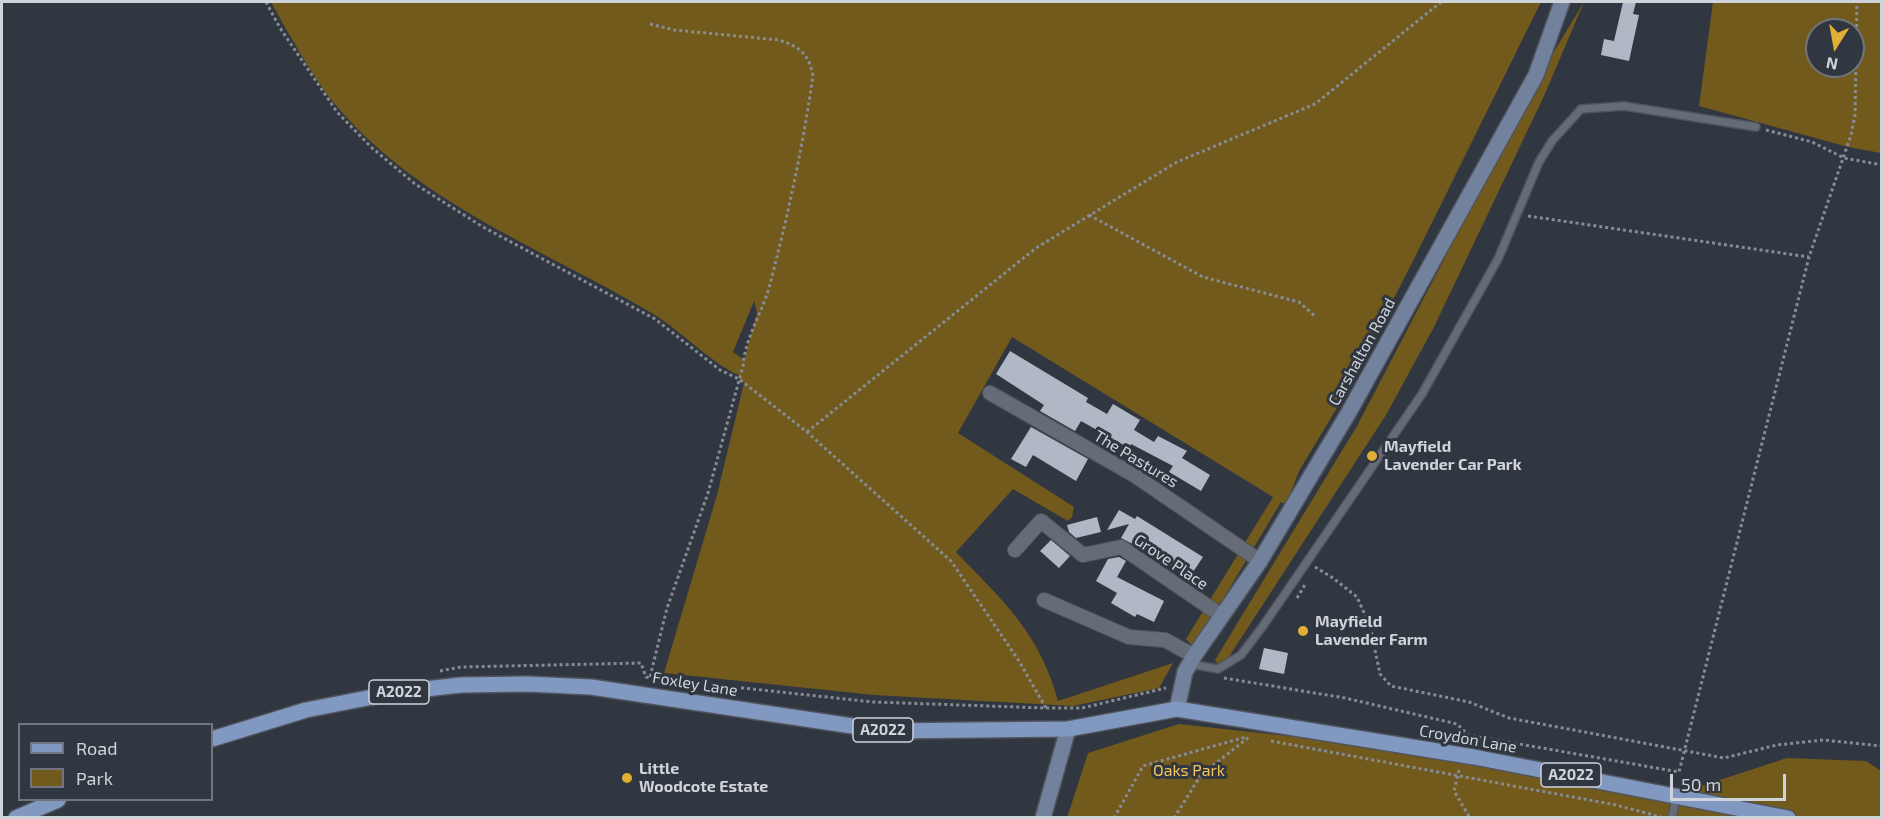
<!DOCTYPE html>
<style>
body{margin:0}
#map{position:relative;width:1883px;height:819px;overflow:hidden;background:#313741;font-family:"Exo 2",sans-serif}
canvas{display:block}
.frame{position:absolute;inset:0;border:3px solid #cfd3da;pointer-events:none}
.legend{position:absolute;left:18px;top:723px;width:195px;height:78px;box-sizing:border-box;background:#313741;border:2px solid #70757e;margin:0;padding:8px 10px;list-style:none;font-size:18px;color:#cfd3da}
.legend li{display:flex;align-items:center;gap:12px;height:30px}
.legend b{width:30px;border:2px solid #70757e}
.north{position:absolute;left:1805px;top:18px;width:60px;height:60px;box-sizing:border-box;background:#313741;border:2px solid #70757e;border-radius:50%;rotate:191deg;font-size:16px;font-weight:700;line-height:24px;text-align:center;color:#cfd3da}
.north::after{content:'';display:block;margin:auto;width:21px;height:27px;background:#e0b034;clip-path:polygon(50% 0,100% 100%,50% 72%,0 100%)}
.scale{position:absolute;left:1670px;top:774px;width:116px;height:27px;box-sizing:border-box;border:3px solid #cfd3da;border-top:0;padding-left:8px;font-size:18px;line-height:21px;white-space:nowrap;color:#cfd3da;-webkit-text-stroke:4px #313741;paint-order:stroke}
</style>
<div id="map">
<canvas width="1883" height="819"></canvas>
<div class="frame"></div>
<ul class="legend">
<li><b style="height:8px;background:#8198c0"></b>Road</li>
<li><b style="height:16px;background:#72591c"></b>Park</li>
</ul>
<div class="north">N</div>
<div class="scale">50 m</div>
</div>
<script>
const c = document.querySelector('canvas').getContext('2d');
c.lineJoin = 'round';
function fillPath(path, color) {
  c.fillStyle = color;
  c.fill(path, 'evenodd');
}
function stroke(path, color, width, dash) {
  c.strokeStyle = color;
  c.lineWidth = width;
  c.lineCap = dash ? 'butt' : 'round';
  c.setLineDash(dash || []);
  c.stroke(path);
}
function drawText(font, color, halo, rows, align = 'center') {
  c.font = font + ' "Exo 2",sans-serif';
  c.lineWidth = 6;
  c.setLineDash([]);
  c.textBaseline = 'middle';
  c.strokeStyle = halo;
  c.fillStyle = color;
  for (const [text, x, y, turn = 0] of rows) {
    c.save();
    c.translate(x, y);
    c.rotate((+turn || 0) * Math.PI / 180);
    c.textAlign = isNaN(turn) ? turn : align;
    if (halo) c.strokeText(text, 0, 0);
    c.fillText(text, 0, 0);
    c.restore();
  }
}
fillPath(new Path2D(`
 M271,2H1541L1411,265L1338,406L1299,471L1286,505L1281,502L1194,648L1186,639L1273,497L1012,337L958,433L1074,507L1072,517L1068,521L1013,489L956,552C1004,602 1039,632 1058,701L1173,663L1159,688L1073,706L874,695L664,673L717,495L744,383L739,379L740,376C708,361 685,334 655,315C547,250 424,207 339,109C316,83 288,33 271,2ZM754,301L757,313L744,360L733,352Z
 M1584,2L1544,96L1434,327L1386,415L1221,669L1215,660L1357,426L1544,68Z
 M1713,2H1881V153L1848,147L1699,106ZM1817,30H1853V66H1817Z
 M1179,724L1451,754L1677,794L1787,758L1866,761L1881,771V817L1067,818L1088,753Z`), '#72591c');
fillPath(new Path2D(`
 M1623,2H1636L1633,14L1639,15L1629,61L1601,55L1604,39L1614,41Z
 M1010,351L1088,398L1086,402L1107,414L1113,404L1140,420L1134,430L1154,442L1158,436L1187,451L1182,458L1210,475L1201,491L1169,472L1173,466L1131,444L1129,448L1081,421L1075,431L1040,411L1044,405L996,374Z
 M1031,427L1088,459L1076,481L1033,455L1026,467L1011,459Z
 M1119,510L1135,519L1137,516L1203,557L1189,578L1152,554L1121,538L1129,524L1107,530Z
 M1097,517L1101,532L1076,538L1069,532L1067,525Z
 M1051,540L1070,556L1059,568L1040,551Z
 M1119,557L1126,561L1117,577L1164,601L1154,622L1137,614L1135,617L1111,603L1117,593L1096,581L1108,559Z
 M1264,648L1288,653L1284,674L1259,669Z`), '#b0b8c5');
const service = new Path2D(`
 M1190,664L1218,669L1241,655L1263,626L1422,394L1498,259L1539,162L1552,141L1581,109L1624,106L1756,127
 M1672,818L1676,797`);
const minor = new Path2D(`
 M990,393L1134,475L1260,561
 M1015,550L1041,521L1083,555L1121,547L1222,616
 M1044,600L1129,637L1165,640L1194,656`);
const secondary = new Path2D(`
 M1177,709L1185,672L1194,656L1260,561L1349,412L1536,75L1562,2
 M1043,818L1068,729`);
const primary = new Path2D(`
 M212,739L306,710L398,692L461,685L527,684L591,687L886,731L1068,729L1177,709L1474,757L1788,818
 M16,818L58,800`);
stroke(service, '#50545d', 10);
stroke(minor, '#50545d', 16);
stroke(secondary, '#50545d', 18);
stroke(primary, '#50545d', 18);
stroke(new Path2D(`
 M266,2L280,28L337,112L371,147L415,184L483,227L655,319L720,370L739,379L807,432L951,561L1019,661L1046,708
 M650,24L674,30L779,40C800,47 809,54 813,76C803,145 788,216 770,284C763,312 745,337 743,366L708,493L667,608L650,677
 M1766,130L1812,142L1844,158L1882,165
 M1089,215L1203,277L1299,302L1316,317
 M1528,216L1809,257
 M807,432L1036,248L1177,162L1315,104L1441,2
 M1315,567L1333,578L1357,597L1370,626L1380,674L1391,686L1469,702L1509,718L1724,758L1777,745L1823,740L1882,746
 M1297,598L1306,583
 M440,671L461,667L641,663L646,677L650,678L873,702L1046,708H1082L1166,688
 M1224,678L1345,698L1457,724L1468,735L1679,772L1809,257L1851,135L1855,115L1857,2
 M1271,741L1616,805L1661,817
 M1459,770L1454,791L1470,818
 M1114,818L1143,766L1246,737
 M1174,818L1201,775L1249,737`), '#878c94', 3, [3, 3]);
stroke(service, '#656c78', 7);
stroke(minor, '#656c78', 14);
stroke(secondary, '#73829c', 15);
stroke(primary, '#8198c0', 15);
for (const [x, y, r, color] of [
 [1372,456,6,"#e0b034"],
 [1303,631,6,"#e0b034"],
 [627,778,6,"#e0b034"]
]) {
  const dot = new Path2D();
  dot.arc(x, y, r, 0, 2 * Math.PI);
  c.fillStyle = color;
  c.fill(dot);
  stroke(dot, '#313741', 2);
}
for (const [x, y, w] of [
 [399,692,60],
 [883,730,60],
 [1571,775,60]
]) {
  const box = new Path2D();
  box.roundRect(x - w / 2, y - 12, w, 24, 4.5);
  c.fillStyle = '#313741';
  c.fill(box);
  stroke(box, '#cfd3da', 1.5);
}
drawText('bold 15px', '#cfd3da', null, [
 ["A2022",399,692],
 ["A2022",883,730],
 ["A2022",1571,775]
]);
drawText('16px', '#cfd3da', '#313741', [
 ["Carshalton Road",1362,352,-61],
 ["The Pastures",1136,459,31],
 ["Grove Place",1171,562,34],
 ["Foxley Lane",695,684,9],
 ["Croydon Lane",1468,739,10]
]);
drawText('bold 16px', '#cfd3da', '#313741', [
 ["Mayfield",1384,447],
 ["Lavender Car Park",1384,465],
 ["Mayfield",1315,622],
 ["Lavender Farm",1315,640],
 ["Little",639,769],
 ["Woodcote Estate",639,787]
], 'left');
drawText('16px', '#f2c459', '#313741', [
 ["Oaks Park",1189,771]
]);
</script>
